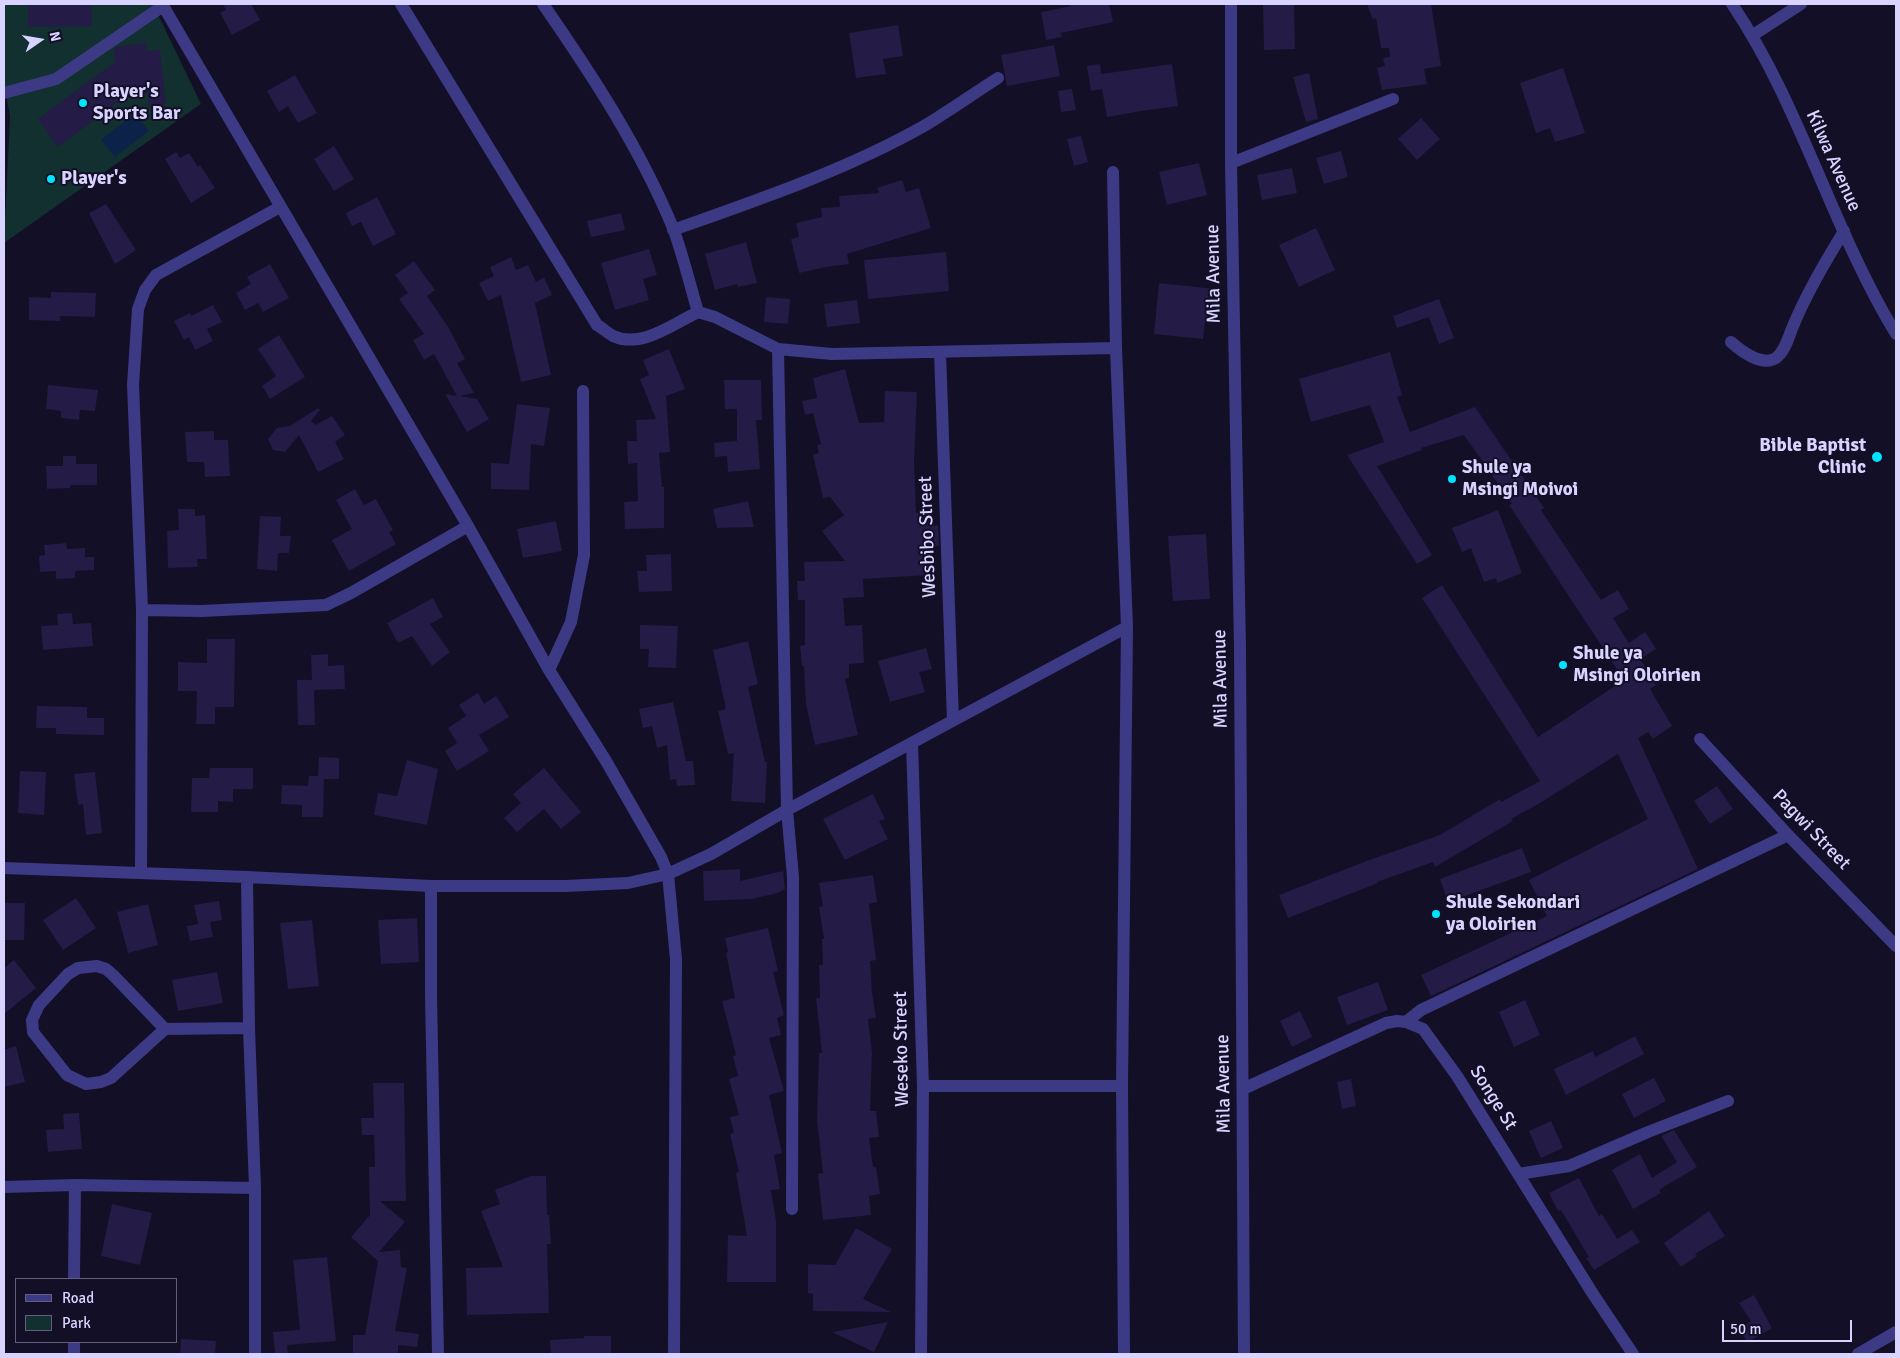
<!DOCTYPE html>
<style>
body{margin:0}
#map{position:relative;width:1900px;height:1358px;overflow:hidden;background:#130f26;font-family:Signika,sans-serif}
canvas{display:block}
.frame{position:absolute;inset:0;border:5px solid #d9d4ff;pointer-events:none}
.legend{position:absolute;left:15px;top:1278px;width:162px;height:65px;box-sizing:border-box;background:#130f26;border:1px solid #625e7d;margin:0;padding:6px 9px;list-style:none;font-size:15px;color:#d9d4ff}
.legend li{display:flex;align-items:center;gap:10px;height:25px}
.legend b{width:25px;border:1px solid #625e7d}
.north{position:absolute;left:15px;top:15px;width:50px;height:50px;-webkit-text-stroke:4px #130f26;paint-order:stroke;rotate:77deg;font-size:14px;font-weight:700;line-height:20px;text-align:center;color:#d9d4ff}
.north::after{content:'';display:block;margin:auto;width:18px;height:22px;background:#d9d4ff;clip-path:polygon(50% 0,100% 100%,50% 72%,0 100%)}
.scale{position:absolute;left:1722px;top:1320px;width:130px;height:22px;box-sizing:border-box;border:2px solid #d9d4ff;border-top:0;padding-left:6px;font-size:15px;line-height:18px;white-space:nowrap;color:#d9d4ff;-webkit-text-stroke:4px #130f26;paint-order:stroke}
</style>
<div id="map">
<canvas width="1900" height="1358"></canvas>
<div class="frame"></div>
<ul class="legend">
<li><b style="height:6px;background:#3d3a85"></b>Road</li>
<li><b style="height:14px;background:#12302f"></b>Park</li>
</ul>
<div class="north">N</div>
<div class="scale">50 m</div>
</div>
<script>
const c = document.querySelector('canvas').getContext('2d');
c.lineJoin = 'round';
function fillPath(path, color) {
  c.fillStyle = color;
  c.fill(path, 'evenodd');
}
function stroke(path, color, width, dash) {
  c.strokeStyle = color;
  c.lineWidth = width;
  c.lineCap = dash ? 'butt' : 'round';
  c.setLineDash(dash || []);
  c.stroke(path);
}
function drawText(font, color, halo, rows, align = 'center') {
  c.font = font + ' Signika,sans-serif';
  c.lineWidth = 4;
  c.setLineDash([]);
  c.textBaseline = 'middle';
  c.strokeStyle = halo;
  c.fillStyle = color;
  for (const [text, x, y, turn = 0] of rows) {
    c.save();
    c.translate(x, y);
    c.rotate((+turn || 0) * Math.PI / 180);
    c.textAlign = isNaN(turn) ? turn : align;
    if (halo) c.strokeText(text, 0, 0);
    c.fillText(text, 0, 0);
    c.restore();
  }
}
fillPath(new Path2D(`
 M4,4H153L201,104L4,243L10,116L4,82Z`), '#12302f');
fillPath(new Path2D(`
 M135,113L149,131L115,157L101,140Z`), '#0c2248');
fillPath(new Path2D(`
 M28,4H91L92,26L28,27Z
 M223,4H251L260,20L232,35L220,13L226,10Z
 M1070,4H1109L1113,22L1061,33L1062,37L1046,40L1041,12L1071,6Z
 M1263,4H1294L1295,49L1264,50Z
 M1367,4H1431L1441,66L1424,69L1427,84L1382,90L1377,68L1385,66L1383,58L1390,57L1389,48H1381L1376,18L1373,20Z
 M898,25L903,56L883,59L886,74L856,78L849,33Z
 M146,43L147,51L160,50L166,104L149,107L147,93L127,96L58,147L38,119L115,62L114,50L119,46Z
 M1054,45L1060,76L1007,86L1001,55Z
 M1100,64L1101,74L1172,64L1178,106L1141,111L1107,117L1102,89L1091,91L1087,66Z
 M1563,68L1585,133L1555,142L1550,128L1536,133L1520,83Z
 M1309,73L1318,119L1306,122L1293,77Z
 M295,75L317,113L298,123L288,106L279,112L267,91Z
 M1072,89L1076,110L1061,112L1058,91Z
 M1421,118L1440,139L1417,160L1398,139Z
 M1081,136L1088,162L1074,166L1067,139Z
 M334,146L354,179L334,191L314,159Z
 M1341,151L1348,177L1324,184L1316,158Z
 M176,152L180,158L189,153L198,167L200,165L215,188L191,203L165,159Z
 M1199,163L1207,195L1167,205L1159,172Z
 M1292,168L1297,193L1262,200L1257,175Z
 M902,180L906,192L919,188L931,228L847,254L849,264L826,267L799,273L791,239L799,237L796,223L822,217L821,208L840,207L839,196L879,193L877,188Z
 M377,197L396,234L373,246L361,222L352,226L346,213Z
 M106,204L136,250L115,264L89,213Z
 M621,213L625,230L591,237L587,221Z
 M1316,228L1335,270L1299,287L1279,245Z
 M746,242L757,283L738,287L737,284L715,290L705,254Z
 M649,249L657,275L643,279L649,300L615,310L601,263Z
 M946,252L949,291L868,299L864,260Z
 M511,257L516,270L528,265L536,282L544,277L552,295L535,303L551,375L521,382L501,295L488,301L479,283L494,276L490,267Z
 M414,261L435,290L427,296L447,325L465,359L457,363L474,393L460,396L477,399L489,419L467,432L445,394L457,396L434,354L424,360L413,340L424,334L399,299L408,293L395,275Z
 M270,264L289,298L263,312L258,303L245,310L236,293L251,284L247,277Z
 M1159,283L1215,289L1211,323L1205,322L1203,339L1154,334Z
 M51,292L96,293L95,317L60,316V321L29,320V297L51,298Z
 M766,297L790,299L788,324L764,322Z
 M1439,299L1454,338L1439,344L1429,317L1397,328L1393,316Z
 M857,300L860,323L827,327L824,304Z
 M213,305L222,322L207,329L213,341L195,350L189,337L184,340L174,321L190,313L191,316Z
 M279,335L305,377L270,399L262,386L276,376L258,349Z
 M669,349L685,389L666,396L670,452L659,453L662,487H664V528L625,529L624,502L638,501L637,463L628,464L627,441H637L636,420L656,419L640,379L649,375L643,360Z
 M1390,352L1402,395L1397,397L1410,432L1475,407L1544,508L1541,510L1601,600L1618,590L1629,609L1613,618L1629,643L1645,632L1656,649L1640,659L1656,685L1650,689L1672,726L1653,739L1648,732L1638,738L1698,869L1431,996L1421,975L1547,916L1529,880L1648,819L1618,754L1540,803L1511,819L1513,821L1435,867L1433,862L1377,882L1378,883L1288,918L1279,895L1364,862L1440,835L1500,799L1501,802L1540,781L1422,598L1442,585L1538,737L1624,680L1509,505L1512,504L1464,435L1421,448L1422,450L1377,466L1432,555L1417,564L1347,455L1384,442L1370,405L1311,422L1299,379Z
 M845,369L859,423L884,422L885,391L917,392L914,461L916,513L933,512L934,526L938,525L939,546L926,547L928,575L863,579L864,597L843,598L845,626L862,625L864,663L849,664V678L845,679L858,735L815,745L806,704L804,666H802L800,646L805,645V600H798L797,581H805L804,562L845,561L822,531L844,515L830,497L823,498L813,455L819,453L817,445L821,444L813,413L805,415L802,401L817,398L813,378Z
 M724,380H761L762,420H756L760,469L728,472L727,456L715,457L714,443L737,441V409H725Z
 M48,385L98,390L95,411L80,410L79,420L61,418V411L46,409Z
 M517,404L550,408L544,446L531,444L529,490L491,489V463L509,464Z
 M318,408L320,410L311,421L315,425L332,416L345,435L335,442L344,459L318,472L299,435L285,452L273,450L268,439L277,428L290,426Z
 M214,431V440H228L230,476L205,477L204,462H187L185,432Z
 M63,456H76V464H97V485H71L70,488L47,489L46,466H63Z
 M355,489L364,505L376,499L393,530L389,532L396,544L349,571L332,540L352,529L336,500Z
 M748,501L754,527L717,528L713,509Z
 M178,509H195V516L205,515L207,559H197L198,567L168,568L167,531L179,530Z
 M1498,510L1522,573L1497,583L1496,578L1484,582L1471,548L1462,552L1452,528Z
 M260,516L281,517L280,536H291L289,553H278L277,571L257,569Z
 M556,521L562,551L523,558L517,529Z
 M1206,534L1210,599L1173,601L1168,536Z
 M66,543L67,549L85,548V557H94V570L75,571V578L56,579V571L40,572L39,556L45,555L44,545Z
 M671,554L672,591L639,592L637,571H647L646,555Z
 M433,598L443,617L430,624L450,652L432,666L412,636L398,643L387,623Z
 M72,613L73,624L91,623L93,646L43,650L41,626L58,625L57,614Z
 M640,625L678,626L676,668L648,667L649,649H640Z
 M207,639H235L234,707H215V724H196L197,691H178V662L207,663Z
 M748,641L758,684L748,687L765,762H767L765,803L731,801L734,753L728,754L718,711L726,709L713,650Z
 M926,648L932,669L919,672L925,692L890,702L878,661Z
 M328,654V666L344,665L345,689L314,690L315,725H298L297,680H312L311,655Z
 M478,693L484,704L496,696L509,717L479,735L489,751L457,771L445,751L457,743L448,728L466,716L459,705Z
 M673,702L686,761H693L695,785L677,786L676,779L670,780L667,745L657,748L652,726L643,728L639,709Z
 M37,706L87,707V718H104V735L56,734V728H36Z
 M319,757L339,758V779H324L323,817H302V805L281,804L282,785L308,786L309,776H318Z
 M407,760L438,769L427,825L374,815L378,793L397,796Z
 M210,768H253V789H233V802L218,801V812H191L192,778H209Z
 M544,768L581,812L561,829L544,809L517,832L504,818L521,803L513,794Z
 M20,771L46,772L44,815L18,813Z
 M95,772L102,833L86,835L83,804L78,805L74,774Z
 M1717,786L1733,809L1710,824L1694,801Z
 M873,794L885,819L879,821L888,839L845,860L823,819Z
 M1522,848L1531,872L1448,902L1440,879Z
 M740,869V881L783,871L785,889L778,893L751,899L704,901L703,871Z
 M873,875L877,902L869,904L876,960L870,961L872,992L876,1018L868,1019L872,1053L870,1111H876L879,1137L869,1138L873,1167H876L880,1194L869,1196L871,1215L823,1220L818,1174L823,1173L817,1120L819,1053H822L816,998H820L819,965H823L822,939H824L819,907L823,906L819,883Z
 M76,898L96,928L63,950L43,920Z
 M219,901L222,920L198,924L194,905Z
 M4,903H25L24,940H4Z
 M148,904L158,945L128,953L117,912Z
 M417,918L419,962L381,964L378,920Z
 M312,920L319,986L288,989L280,923Z
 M210,922L213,937L190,941L187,926Z
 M768,928L778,971L773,972L784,1015L777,1018L781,1035L769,1038L784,1091L769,1095L782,1153L774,1155L780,1189L771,1190L776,1221V1282H727L728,1235L747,1236L736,1173L739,1172L730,1134L734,1133L730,1117L739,1115L729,1079L738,1076L733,1056L736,1055L722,1001L735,998L726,953L728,952L725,938Z
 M14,960L36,988L4,1014V968Z
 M217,972L223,1003L178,1011L172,980Z
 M1378,982L1388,1010L1347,1025L1337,997Z
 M1525,1000L1540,1035L1514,1047L1499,1012Z
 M1300,1011L1312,1037L1292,1047L1280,1021Z
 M1635,1036L1644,1054L1566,1095L1554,1069L1593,1051L1595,1057Z
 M16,1046L25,1082L4,1087V1050Z
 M1654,1078L1666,1101L1634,1118L1622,1094Z
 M1351,1079L1356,1106L1342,1109L1337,1082Z
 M373,1083H404L406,1201H380L405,1222L379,1252L400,1250L401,1267L407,1268L395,1331L419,1334L417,1347L398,1345V1354H353V1335H365L378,1261L351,1237L370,1215L369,1167H375L374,1135H362L361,1118H374Z
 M79,1113L82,1149L48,1152L46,1130L64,1129L63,1114Z
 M1551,1121L1563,1148L1541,1158L1529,1131Z
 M1674,1130L1697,1167L1659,1190L1661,1193L1633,1209L1612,1170L1640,1154L1652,1178L1677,1162L1661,1136Z
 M531,1176H546L547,1215H549L551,1244H547L549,1313L467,1315L466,1268L503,1267L481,1211L500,1204L495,1190Z
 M1579,1178L1599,1216L1602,1214L1617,1239L1632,1230L1640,1242L1594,1270L1586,1258L1589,1257L1561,1210L1558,1211L1549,1193Z
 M112,1204L152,1213L140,1265L101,1256Z
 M1709,1211L1725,1236L1695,1254L1697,1256L1681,1267L1664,1243Z
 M856,1228L892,1249L863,1299L891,1312L813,1311V1294L808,1293V1264L835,1265Z
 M327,1257L336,1341L287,1345L288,1354H275L273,1332L300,1330L293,1260Z
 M1754,1295L1772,1328L1748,1342L1739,1330L1751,1321L1739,1303Z
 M888,1322L874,1352L832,1332Z
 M584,1336H611V1354H551L550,1340L584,1338Z
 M181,1339L216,1341L215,1354H180Z`), '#241b47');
stroke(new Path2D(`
 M162,4L468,526L549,670L606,761L661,857L668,874L676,959L674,1354
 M401,4L597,325C602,328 608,333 613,336C641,349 673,324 698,312L715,317L778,349L832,354L1116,348
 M543,4C592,75 640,148 673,228C683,255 690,285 698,312
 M1231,4V163L1240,647L1244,1354
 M1732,4C1801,106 1832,229 1896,334
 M1753,35L1801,4
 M4,93L56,79L163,6
 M1231,163L1393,99
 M1113,172L1116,348L1127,627L1122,1086L1124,1354
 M673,230C758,200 846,170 924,126C949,111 973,94 998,78
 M1731,342C1741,351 1762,367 1776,358C1784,352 1788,340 1791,331C1805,296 1824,264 1844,231
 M778,349L787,810L793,877L792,1209
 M940,352L953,720
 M142,610L202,611L326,605L351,593L468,526
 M549,670L571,622L584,555L583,391
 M1700,739L1788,835L1896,946
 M912,743L923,1086L921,1354
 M4,868L247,877L431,886H565L628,883L668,874L711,854L787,810L1127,627
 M141,873L142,610L133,385L138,309L145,290L156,275L280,207
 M247,877L249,1028L255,1188V1354
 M431,886V995L438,1354
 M1406,1022L1421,1010L1788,835
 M165,1029L113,975L106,969L97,966L78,968L68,974L39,1005L32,1020L33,1032L67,1075L86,1084L101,1082L111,1078L165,1029L249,1028
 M923,1086H1122
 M1243,1089L1386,1023L1397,1021L1406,1022L1423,1029L1457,1076L1593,1294L1633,1354
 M1518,1174L1569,1166L1648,1132L1728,1101
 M4,1187L75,1185L255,1188
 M74,1279L75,1185
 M74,1354V1342
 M1858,1354L1896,1332`), '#3d3a85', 12);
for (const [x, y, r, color] of [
 [83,103,5,"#00e5ff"],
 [51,179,5,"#00e5ff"],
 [1877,457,6,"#00e5ff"],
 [1452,479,5,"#00e5ff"],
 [1563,665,5,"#00e5ff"],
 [1436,914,5,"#00e5ff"]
]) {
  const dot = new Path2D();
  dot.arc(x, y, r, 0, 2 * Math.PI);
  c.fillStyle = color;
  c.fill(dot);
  stroke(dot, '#130f26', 2);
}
drawText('bold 19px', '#d9d4ff', '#130f26', [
 ["Player's",93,92],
 ["Sports Bar",93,114],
 ["Player's",61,179],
 ["Bible Baptist",1866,446,"right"],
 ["Clinic",1866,468,"right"],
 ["Shule ya",1462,468],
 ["Msingi Moivoi",1462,490],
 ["Shule ya",1573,654],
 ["Msingi Oloirien",1573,676],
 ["Shule Sekondari",1446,903],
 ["ya Oloirien",1446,925]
], 'left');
drawText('19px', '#d9d4ff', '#130f26', [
 ["Kilwa Avenue",1833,161,66],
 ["Mila Avenue",1214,274,-91],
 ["Wesbibo Street",928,537,-92],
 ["Mila Avenue",1221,679,-91],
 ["Pagwi Street",1811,830,46],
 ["Weseko Street",902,1049,-91],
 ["Mila Avenue",1224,1084,-91],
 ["Songe St",1493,1098,58]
]);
</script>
